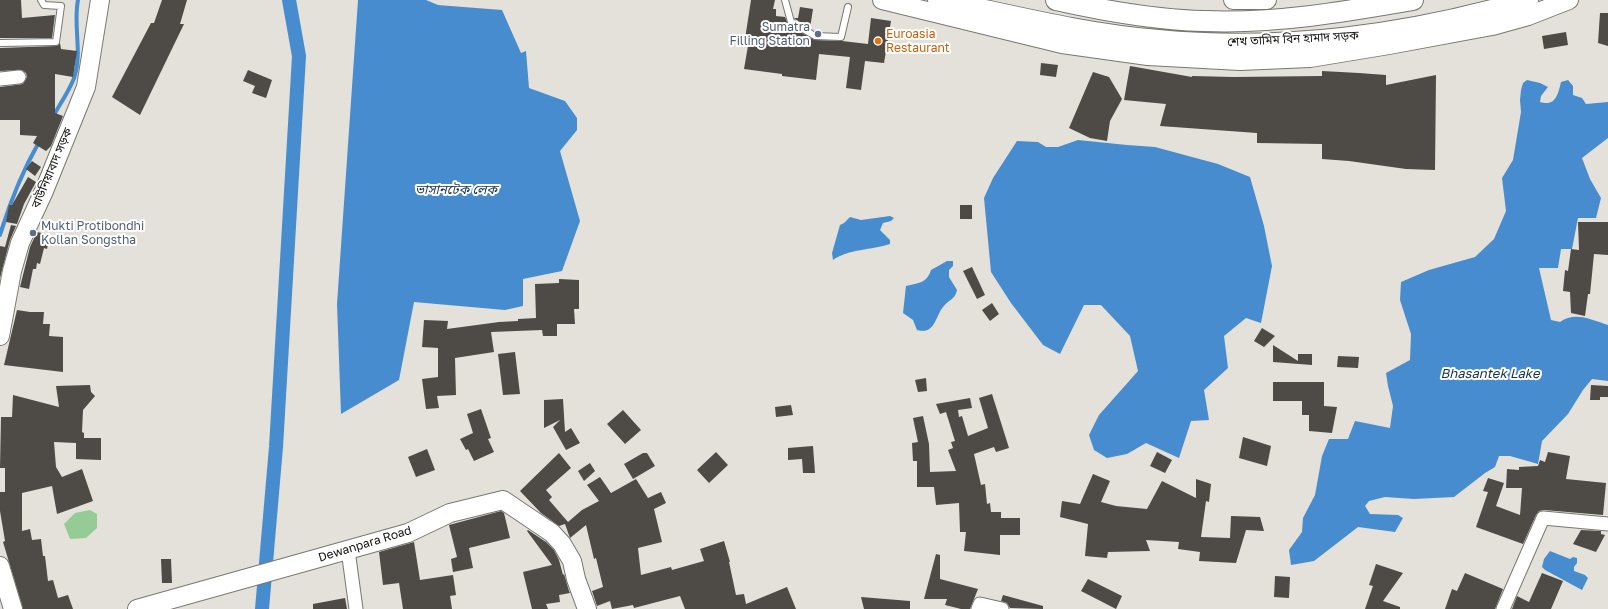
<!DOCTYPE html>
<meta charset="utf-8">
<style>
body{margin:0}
canvas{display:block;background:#e3e1da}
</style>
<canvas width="1608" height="609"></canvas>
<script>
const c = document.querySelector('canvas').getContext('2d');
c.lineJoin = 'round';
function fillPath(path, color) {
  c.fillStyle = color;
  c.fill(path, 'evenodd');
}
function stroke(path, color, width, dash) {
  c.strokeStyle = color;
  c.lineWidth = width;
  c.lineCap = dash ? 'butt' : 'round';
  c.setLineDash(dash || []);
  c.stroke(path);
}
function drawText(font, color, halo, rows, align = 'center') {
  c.font = font + ' "Golos Text","Noto Sans Bengali",sans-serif';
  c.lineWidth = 4;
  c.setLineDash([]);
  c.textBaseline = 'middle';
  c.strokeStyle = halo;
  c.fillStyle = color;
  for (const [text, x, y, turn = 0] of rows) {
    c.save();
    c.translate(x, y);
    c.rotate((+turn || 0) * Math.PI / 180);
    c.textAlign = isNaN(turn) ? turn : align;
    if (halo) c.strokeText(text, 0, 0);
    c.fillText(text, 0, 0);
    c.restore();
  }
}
fillPath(new Path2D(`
 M90,510L97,514V528L86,538L70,539L64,524L75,513Z`), '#95cb95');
fillPath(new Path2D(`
 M358,0H426L438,5L502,10L521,53L526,51L529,88L565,101L577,118V130L560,151L580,221L562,271L523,279V306L505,310L414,302L399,380L341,414L337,304Z
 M1527,80L1540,83L1548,87L1541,96L1540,102C1556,107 1558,94 1561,82L1568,80L1573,86V95L1582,98L1586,104L1608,102V138L1582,158L1590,179L1601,198L1596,218H1578L1572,249H1561L1558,268H1539L1551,320L1560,322C1575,311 1592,320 1608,325V381L1592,379L1583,390L1568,414L1542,441L1538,464L1510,456H1499L1495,467L1485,473L1454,497L1414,499L1385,497L1369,501L1365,506L1370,514L1398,515L1403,518L1395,532L1358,527L1314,561L1291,565L1289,550L1302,532L1303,518L1315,495L1322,456L1329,439H1348L1355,421L1390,428L1393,406L1388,386L1386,373L1410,360L1411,334L1400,300L1401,282L1429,270L1475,257L1494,239L1506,211L1502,178L1513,160L1521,112L1520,100L1521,90L1523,83Z
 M1078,140L1127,145L1155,147L1218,164L1250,177L1264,226L1272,266L1261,323L1246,318L1224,336L1228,368L1204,390L1209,420L1191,421L1179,458L1146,443L1127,454L1107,458L1094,450L1089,435L1099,415L1138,371L1130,336L1101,305H1084L1060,354L1043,345L1011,303L991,272L984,198L993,178L1017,141L1038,142L1046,147H1058Z
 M890,216L894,218L891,221L883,223L880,230L890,240V244C872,250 848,249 833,260L832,253L840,225L844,223L850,217L861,220Z
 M947,261H953V266L949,270V277L957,290C955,300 949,299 943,307C935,317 935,335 917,330L913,320L903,313L906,286C919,283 927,283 931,270Z
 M1550,551L1570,559L1573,557L1577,558V563L1574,567V571L1585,575L1588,578L1582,590L1545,570L1542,567L1544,559Z`), '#478cce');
stroke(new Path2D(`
 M53,117C59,105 72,87 75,75C82,51 73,24 78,0
 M0,235C10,202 22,172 39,142`), '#478cce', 4);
stroke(new Path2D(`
 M262,609L276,447L299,56L289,0`), '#478cce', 14);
fillPath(new Path2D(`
 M0,0H21L22,18L55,15L52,38H0Z
 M162,0H187L180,24H184L140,115L112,97L151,23H154Z
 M751,0H775L773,9H776V16L785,17L789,26L815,40L842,41L868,44L871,18L891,21L884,63L865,61L861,90L846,88L850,57L819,54L816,80L782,76V74L744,69L749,40L745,39Z
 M800,7L813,9L810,28L795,19L794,18H798Z
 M1600,13H1608V46L1598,43Z
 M1566,32L1568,45L1544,49L1542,36Z
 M60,43L61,49L77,51L73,77L55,74V113L63,116L51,146L46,151L33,143L37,136L20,135V120H0V87L23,84L27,77L26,73L22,70L0,71V48L56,46Z
 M1041,63L1058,65L1056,77L1040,75Z
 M1130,66L1192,77V76L1234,77L1322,76V71L1359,73L1386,75V85L1436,75L1435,170L1406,169L1349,161L1322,159V144L1257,143V133L1160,126L1166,104L1124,100Z
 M248,70L272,80L266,98L252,93L255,86L243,81Z
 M1093,72L1109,77L1122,99L1110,121L1107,141L1090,138L1069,128Z
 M32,161L41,167L35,176L26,169Z
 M28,177L36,182L24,204L17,224L6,222L9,205H12Z
 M960,205H972V219H960Z
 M1578,222H1608V255L1594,254L1590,294H1588L1585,316L1571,313L1570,292L1563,291L1565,270L1568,271L1571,249L1579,250Z
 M11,225L16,226L10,240L0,278V246L5,247Z
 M37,232L50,235L47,249L44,248L40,264L37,263L36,269H33L29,289L20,287L30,247Z
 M972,267L985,295L977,299L963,271Z
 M559,279L579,280V309H574L575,324H557V336H543L542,330L491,332L494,352L455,358L456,395L437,396L439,408L426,409L422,379L438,377V348L422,347L424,320L448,321L447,329L499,322L518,321V319L536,318L535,284L559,283Z
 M992,303L999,314L990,321L982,310Z
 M17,310L30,312H44L43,324H50L49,336L63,337V372L4,365Z
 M1262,328L1275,336L1264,347L1254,341Z
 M1273,345L1298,361V354H1312V365L1273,362Z
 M515,352L520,394L503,395L498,354Z
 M1338,356L1359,357L1358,368L1337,367Z
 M926,378L927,391L918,392L915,380Z
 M1273,382H1324V406L1337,407L1332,433L1309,431V415H1302V401H1273Z
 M90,385L91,392L95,396L83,410L82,432L84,433V438H101V460L76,459V443L54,442L56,467L62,477L82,469L93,501L57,514L52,486L22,493V531L30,529L32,540L41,539L43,556H45L48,581L53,580L58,598L68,595L73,609H23L3,542L5,541L0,511V492H5V468H0L1,417H12L13,395L59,407L56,386Z
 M1591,385L1608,386V397H1600V400H1590Z
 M992,394L1009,448L996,452L994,447L974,454L981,485L985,484L987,504L990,503L991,512H1001V518H1020V535H1000V555L964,551L966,532H960L959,503L936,505L934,487H917V461H913L912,443L918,442L913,418L923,416L929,444L930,472L956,471L948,450L953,448L951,442L955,441L946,412L940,414L936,404L970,398L972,408L958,410L959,417L962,416L968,436L988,428L979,398Z
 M563,399L565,432L571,428L580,443L566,450L553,427L560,420L544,428V400Z
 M791,405L793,415L776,417L775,407Z
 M481,409L491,438L488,439L494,452L474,461L468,449L466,450L460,439L473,433L467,414Z
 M623,410L641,430L625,444L607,424Z
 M1243,437L1271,446L1267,466L1239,458Z
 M813,446L815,473H803L802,459L788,460V448Z
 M427,449L435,470L416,477L408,457Z
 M716,452L728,465L709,483L697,470Z
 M1157,452L1172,460L1165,473L1150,466Z
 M1548,452L1570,456L1566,479L1606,483L1603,515L1544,510L1539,511L1536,515L1523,544L1476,527L1488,492L1483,491L1488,478L1504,483L1496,506L1520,515L1522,488H1506L1507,469L1519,470V467L1538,466L1540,460L1545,462Z
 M559,453L571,468L546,490L552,497L549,500L568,522L582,510L599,501L587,485L600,477L611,493L636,479L648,498L661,492L666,503L654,509L662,542L638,548L641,575L671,567L672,570L704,561L700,549L724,541L730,562H729L736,595L744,594L746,604L787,587L796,609H685L680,596L634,608L633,605L612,609L610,601L597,606L592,591L603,587L596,558L594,559L586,525L570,538L565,524L559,526L541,513L520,491Z
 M643,453H647L655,466L633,479L624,464Z
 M590,463L595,471L584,481L578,471Z
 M1093,474L1110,481L1101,502L1116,506L1147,509L1162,481L1196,498V479L1211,484L1209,502L1206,501L1201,537L1230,538L1231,516L1260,517L1264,531L1246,530L1236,563L1199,561L1200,552L1178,549L1179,542L1146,540L1150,551L1108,552L1107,558L1085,556L1088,524L1060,517L1062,501L1080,504Z
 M501,511L504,513L510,538L469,548L473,568L453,572L451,559L457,557L449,525Z
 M528,530L546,542L554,550L559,560L563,575L564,574L569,591L570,593L559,595L560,602L546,604L548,609H532L523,572L552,565L527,531Z
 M1581,530L1601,531V534L1605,535L1596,552L1573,544Z
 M414,542L420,580L453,575L456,595L450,596L452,609H403L399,583L383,585L379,552Z
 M936,554L940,555V579L978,589L970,609H961L945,605L947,599H924Z
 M161,559H171L172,583H162Z
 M1376,564L1403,573L1383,601L1400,607V609H1365L1373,586L1369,585Z
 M1465,573L1503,589L1495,609H1445L1452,589L1457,591Z
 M1542,573L1563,581L1551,609H1512L1517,596L1529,602Z
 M1275,576L1290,577L1289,598L1274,597Z
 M1088,579L1122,596L1116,609L1081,591Z
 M1003,595L1043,606V609L1010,608L1007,603L1001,601Z
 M861,597L910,601V609H864Z
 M345,598L347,609H313V604Z`), '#4e4a46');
const lane = new Path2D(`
 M785,0L791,22L815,36L841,37L848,7
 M0,43L56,42L61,6L44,5L41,0`);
const street = new Path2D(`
 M0,79L19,77
 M348,550L356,609
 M978,609L980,604L1002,609
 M1503,609L1543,518L1608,524`);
const secondary = new Path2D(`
 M882,0L1062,44L1148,56L1240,61L1310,58L1389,45L1492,26L1528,16L1569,0
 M1233,0H1267
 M0,336L12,271L20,243L44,191L86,87L100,0
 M0,566L13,609
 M137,609L408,533L450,513L503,500L552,533L562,544L572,561L576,579L587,609`);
const primary = new Path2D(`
 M938,0C1011,15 1084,34 1158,40C1281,52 1409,35 1528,0
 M1056,0C1105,11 1154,20 1204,21C1274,24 1344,12 1413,0`);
stroke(lane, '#797771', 8);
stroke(street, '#797771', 15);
stroke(secondary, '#797771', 20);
stroke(primary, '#797771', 22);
stroke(lane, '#fff', 6);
stroke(street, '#fff', 13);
stroke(secondary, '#fff', 18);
stroke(primary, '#fff', 20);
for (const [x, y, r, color] of [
 [818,34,4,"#5c6f8a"],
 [878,41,4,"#e8710a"],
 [33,233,4,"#5c6f8a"]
]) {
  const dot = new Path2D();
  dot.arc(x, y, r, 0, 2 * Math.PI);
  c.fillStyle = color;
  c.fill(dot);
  stroke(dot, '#fff', 1.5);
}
drawText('12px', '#4e5e75', '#fff', [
 ["Sumatra",810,27],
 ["Filling Station",810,41],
 ["Mukti Protibondhi",41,226,"left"],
 ["Kollan Songstha",41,240,"left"]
], 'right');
drawText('12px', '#c56008', '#fff', [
 ["Euroasia",886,34],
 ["Restaurant",886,48]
], 'left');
drawText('12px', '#161513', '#fff', [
 ["শেখ তামিম বিন হামাদ সড়ক",1293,39,-3],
 ["বাউনিয়াবাদ সড়ক",52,168,-67],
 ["Dewanpara Road",365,544,-17]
]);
drawText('italic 13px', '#16334e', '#fff', [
 ["ভাসানটেক লেক",456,190],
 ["Bhasantek Lake",1490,374]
]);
</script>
